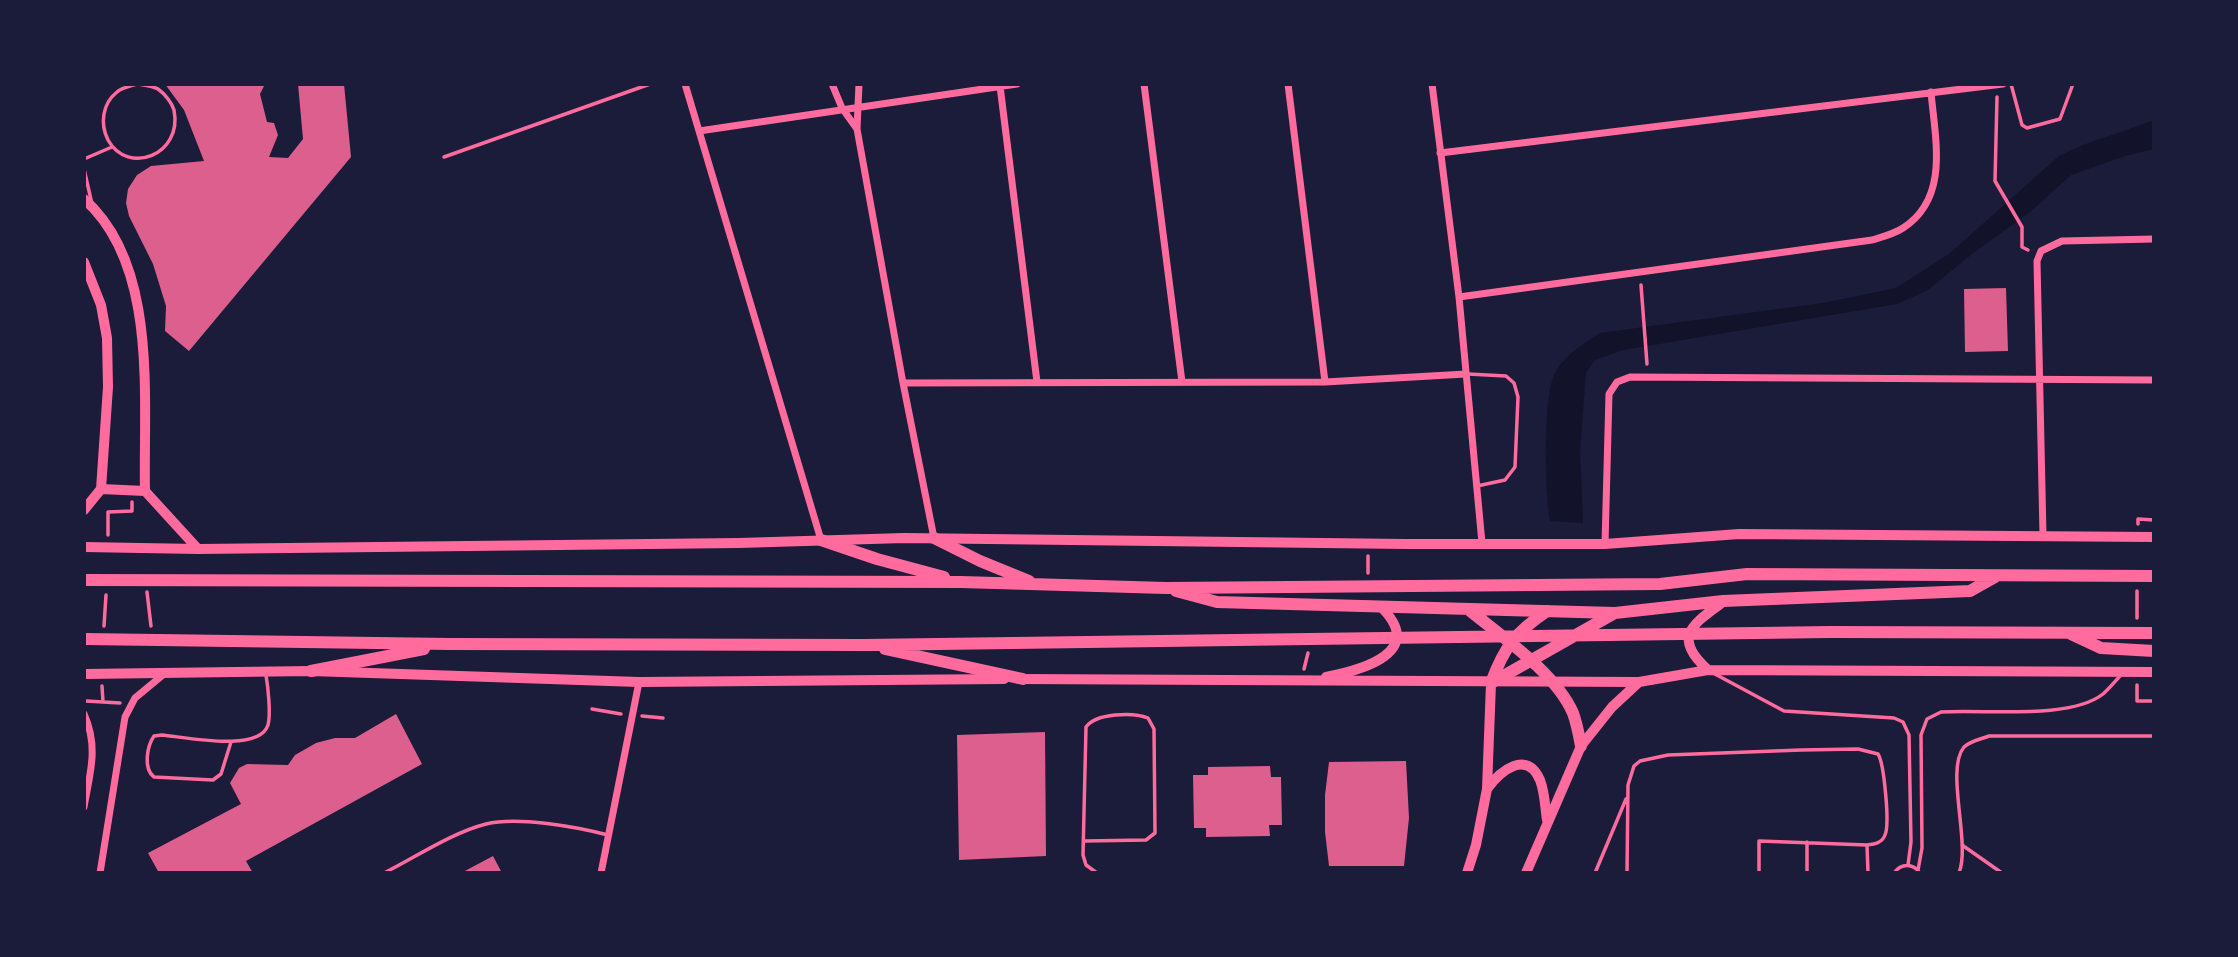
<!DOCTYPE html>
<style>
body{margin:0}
#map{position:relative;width:2238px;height:957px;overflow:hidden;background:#1b1b3a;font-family:"PT Sans Narrow",sans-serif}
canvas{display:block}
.frame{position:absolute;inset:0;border:86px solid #1b1b3a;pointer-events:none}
</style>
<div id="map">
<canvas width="2238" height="957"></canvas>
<div class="frame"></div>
</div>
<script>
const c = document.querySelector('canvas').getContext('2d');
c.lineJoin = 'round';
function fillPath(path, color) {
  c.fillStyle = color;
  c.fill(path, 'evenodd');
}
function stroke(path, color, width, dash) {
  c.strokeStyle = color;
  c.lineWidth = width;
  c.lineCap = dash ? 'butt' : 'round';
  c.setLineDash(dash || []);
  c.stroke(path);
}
fillPath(new Path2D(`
 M2154,120V149L2125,156L2071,175L2029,213L1973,253L1928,290L1897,304L1623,350L1595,360L1586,373L1580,450L1583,523L1550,521C1545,490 1543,407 1553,378C1560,358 1583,344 1600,333L1823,303L1896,288L1949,254L2059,156C2089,140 2122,133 2154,120Z`), '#12122b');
fillPath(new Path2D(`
 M165,84H265L260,94L267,122L274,123L278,135L269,157L288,158L303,139L298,84H344L351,157L189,351L165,331L166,306L153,264L129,216L126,203L128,189L137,175L151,166L204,161L184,110Z
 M2006,288L2008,351L1965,352L1964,289Z
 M396,714L422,764L246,861L253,873H159L148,853L241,804L230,783L239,768L247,764L288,765L295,755L316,743L335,738H355Z
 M1045,732L1046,856L959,860L957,735Z
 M1406,761L1409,818L1404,866H1329L1325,832V795L1329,762Z
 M1270,766L1271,777H1281L1282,825H1269L1270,836L1206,837V828H1194L1193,775H1208V767Z
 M493,856L502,873H461Z`), '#dd5f8e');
stroke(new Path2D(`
 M1997,97L1995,181L2022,227V247L2028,250
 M1641,285L1647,364
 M2138,524V519L2154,520
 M108,535V512L132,511V502
 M1368,556V573
 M147,592L151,626
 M2137,618V591
 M104,626L106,595
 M1304,669L1308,653
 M2137,685V701H2154
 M102,686L103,702
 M86,701L120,703
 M592,709L621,714
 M642,716L663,718`), '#ff6b9d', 3.5);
stroke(new Path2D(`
 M137,84C131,86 121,88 117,92C102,104 100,124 108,140C128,176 183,155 174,110C172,103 165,94 158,89C153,86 144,85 138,84
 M2011,84L2022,125L2027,128L2060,119L2073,84
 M444,157L650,84
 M84,159L112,147
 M84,169L92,204
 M1468,374L1506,376L1514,383L1518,397L1515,467L1505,480L1477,486
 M1713,673L1784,711L1894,718L1903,722L1909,735L1911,842L1908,865
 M231,742L221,774L213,780L154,777C143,769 147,746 154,736L162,735C185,737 259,753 268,725C271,714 268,687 266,675
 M1084,841L1146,840L1155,833L1154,729L1148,718C1133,712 1096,713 1086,727L1083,855L1086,865L1097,873
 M1867,845L1868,873
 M1962,845L2002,873
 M1918,870L1922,848L1921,735L1927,719L1941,712C1984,709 2070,720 2103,694C2110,688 2116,680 2122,674
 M384,873C416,857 451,833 486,824C517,816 577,827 608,835
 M1595,873L1626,799
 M1627,873L1628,785L1634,766L1640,761L1668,755L1801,750L1858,749L1878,754C1884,763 1890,824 1885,835C1882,843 1875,844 1867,845L1759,841V873
 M1807,873V842
 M1894,873C1901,863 1913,863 1920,873
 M1959,873C1971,843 1945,770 1964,747C1970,741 1981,739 1989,736H2154`), '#ff6b9d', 3.5);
stroke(new Path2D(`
 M685,84L821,540
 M832,84L842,108L857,129
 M859,84L857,129L903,383L934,538
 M1144,84L1182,382
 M1288,84L1325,382
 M1432,84L1459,297L1482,543
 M1000,86L1037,382
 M699,131L1017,84
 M1440,153L2003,84
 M1459,297L1872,240C1882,237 1894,234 1903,228C1950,198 1935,139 1931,92
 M903,383L1325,382L1466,374
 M2043,535L2037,261L2041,251L2062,241L2154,239
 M1605,544L1609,394L1617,382L1630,377L2154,380
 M84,714C99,747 90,773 84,807
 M100,873L125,717L135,698L164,674
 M601,873L639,682`), '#ff6b9d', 7);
stroke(new Path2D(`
 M84,199C159,265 143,399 145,491L198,549
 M84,262L101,305L107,338L108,387L101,489L84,510
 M101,489L145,491
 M84,547L198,549L739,543L904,538L1406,544H1605L1739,534L2154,537
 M1708,670C1671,637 1693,624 1723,602
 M84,674L311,671L639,682L1004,679
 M1326,677C1362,670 1428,652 1380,606
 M1019,679L1639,682L1708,670L2154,672
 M1487,789C1500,771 1527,749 1540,780C1545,793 1545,807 1547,820
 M1467,873L1476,845L1487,789L1491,683
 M1526,873L1581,746L1612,707L1639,682`), '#ff6b9d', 10);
stroke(new Path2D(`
 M934,538L980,561L1029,581
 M821,540L877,559L944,577
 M84,580L961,582L1166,588L1660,584L1747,574L2154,576
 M1176,591L1217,602L1615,613L1723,601L1970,591L1995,577
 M1468,609C1502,637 1555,672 1573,713C1577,724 1579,735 1581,746
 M2071,634L2101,648L2154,651
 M84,639L450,644L864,645L1830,632L2154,633
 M885,649L1023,679
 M311,671L424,649
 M1491,683L1613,614
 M1491,683C1504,647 1516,632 1547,611`), '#ff6b9d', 12);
</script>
